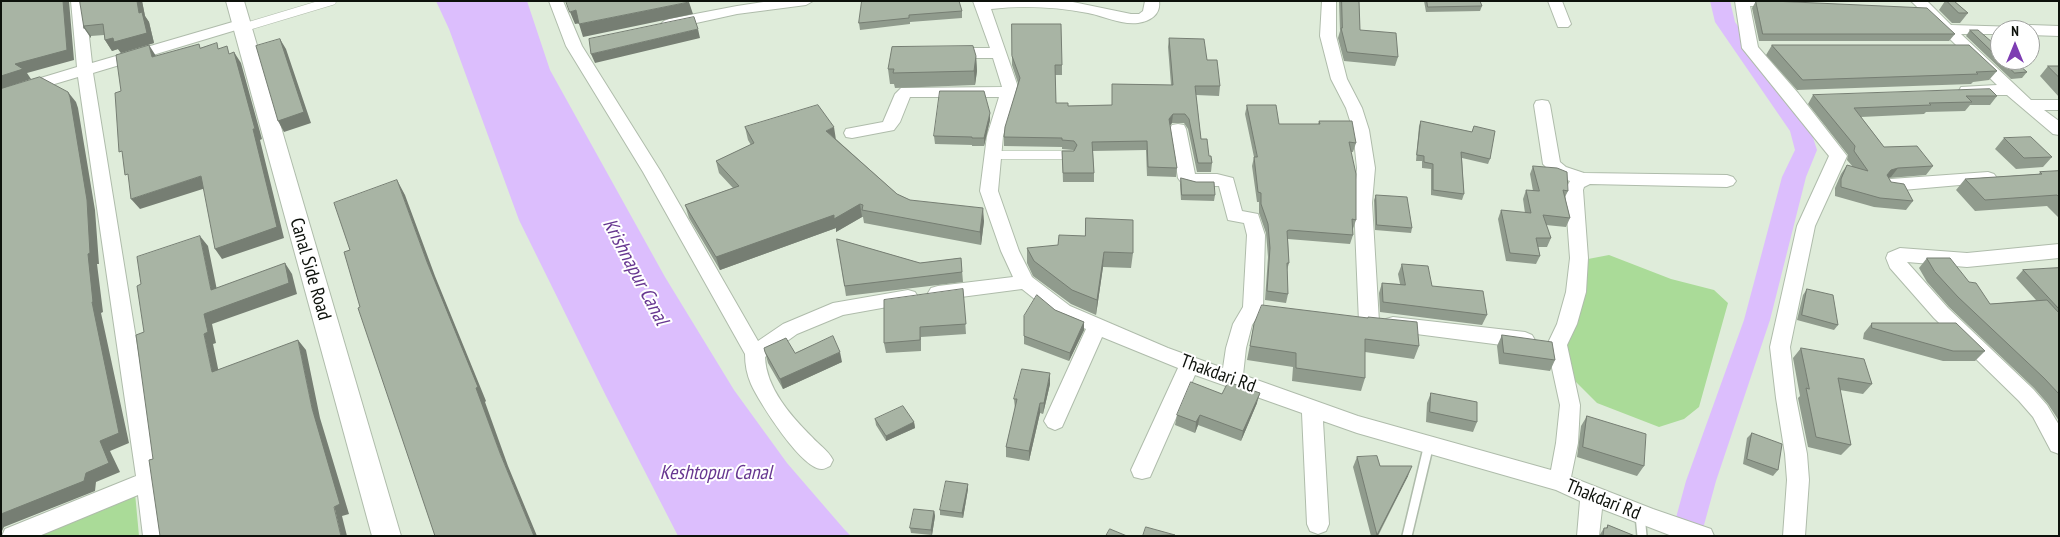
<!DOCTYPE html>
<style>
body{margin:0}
#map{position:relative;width:2060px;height:537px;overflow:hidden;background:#dfecda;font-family:"PT Sans Narrow",sans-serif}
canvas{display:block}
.frame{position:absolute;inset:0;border:2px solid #0d110b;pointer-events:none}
.north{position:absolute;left:1990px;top:20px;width:50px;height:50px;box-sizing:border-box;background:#fff;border:1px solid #9ea09d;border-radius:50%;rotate:0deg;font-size:14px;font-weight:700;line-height:20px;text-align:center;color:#0d110b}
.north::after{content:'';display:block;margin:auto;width:18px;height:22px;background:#7d3db2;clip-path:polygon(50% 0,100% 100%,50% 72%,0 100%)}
</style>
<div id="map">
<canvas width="2060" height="537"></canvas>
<div class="frame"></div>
<div class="north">N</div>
</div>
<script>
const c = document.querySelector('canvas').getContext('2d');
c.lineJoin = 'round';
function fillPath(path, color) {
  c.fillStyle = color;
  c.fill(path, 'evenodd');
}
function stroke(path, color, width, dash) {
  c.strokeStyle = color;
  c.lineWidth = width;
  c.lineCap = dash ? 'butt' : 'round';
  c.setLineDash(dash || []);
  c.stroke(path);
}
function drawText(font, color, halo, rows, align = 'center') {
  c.font = font + ' "PT Sans Narrow",sans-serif';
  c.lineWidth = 4;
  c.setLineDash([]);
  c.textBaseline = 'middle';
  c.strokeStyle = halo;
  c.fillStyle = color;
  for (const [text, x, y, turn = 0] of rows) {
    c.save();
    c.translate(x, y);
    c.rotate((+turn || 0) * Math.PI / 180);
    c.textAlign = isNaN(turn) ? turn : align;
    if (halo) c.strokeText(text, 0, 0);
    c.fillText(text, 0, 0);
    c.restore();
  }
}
fillPath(new Path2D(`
 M1609,255L1671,279L1714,290L1728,303L1699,407L1684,419L1659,427L1597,403L1572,378L1564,344L1588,259Z
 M135,493L139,536H29Z`), '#aadb98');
fillPath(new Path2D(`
 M436,1H527L550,70L665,277L734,390L787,463L844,529L851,536H678L606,396L519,220L449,29Z`), '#dcbefd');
fillPath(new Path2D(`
 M1710,1H1730L1735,22L1809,125L1817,150L1806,177L1770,320L1716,481L1701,536H1671L1686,481L1744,320L1782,177L1795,150L1790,131L1715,22Z`), '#dcbefd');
const serviceFar1 = new Path2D(`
 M242,28L332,1
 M993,155H1071`);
const service = new Path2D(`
 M1640,515L1642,536
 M1407,536L1429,444`);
const minor = new Path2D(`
 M71,1H85L92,63L236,21H246L249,24L246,27L93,73L159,481L165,536H143L138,495L39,536H2L5,529L136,476L78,77L1,100V90L77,67Z
 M549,1H563L582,46L661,172L758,341L783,324L833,303L908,290L915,292L918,297L915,302L843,315L797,334L765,357C766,388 791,416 812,437C819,445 828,450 833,460L830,466C827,467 825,469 822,469C802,470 759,402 751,384C747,375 745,365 745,354L643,172L566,46Z
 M770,1H813L806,5L737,14L669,29L664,27L661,24L664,21L669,19L737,6Z
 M973,1H1068L1131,14H1139L1143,11L1145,1H1159C1161,15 1150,21 1138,23C1121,25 1104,16 1088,13C1057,7 1023,5 991,9L1018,87L1003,136L998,191L1019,251L1032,277L1070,306L1168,348L1223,368L1226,348L1233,324L1243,307L1247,235L1244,223L1228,220L1219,186H1196L1181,182L1178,178L1170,129L1172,125L1178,124L1184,125L1186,129L1195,174H1217L1233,178L1242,211L1258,214L1265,235L1263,308L1252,325L1246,348L1243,375L1358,416L1551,470L1556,443L1560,405L1547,345L1557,324L1566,292L1570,258L1565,190L1570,181L1554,175L1543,164L1534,105L1536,101L1542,100L1548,101L1550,105L1560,162L1566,167L1584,173L1727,175L1733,177L1736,181L1733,185L1727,187L1590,184L1584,187L1583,190L1588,258L1586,292L1577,324L1567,345L1580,405L1578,443L1571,477L1653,509L1711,529L1714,536H1672L1602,509L1599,536H1577L1580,501L1556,490L1357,433L1323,421L1329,524L1326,531L1318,534L1310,531L1307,524L1302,413L1195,375L1150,477L1142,479L1134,477L1131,470L1178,368L1102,337L1062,427L1055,430L1048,427L1044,421L1086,329L1056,316L1022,289L938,300L931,298L928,293L931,288L938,286L1013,277L1001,251L980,191L987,136L999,97H910L900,122L894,130L852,138L846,137L844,133L846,129L883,122L895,94L901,88L1002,87L993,58H950L945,56L942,53L945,50L950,48H990Z
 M1322,1H1336V36L1347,79L1362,108L1369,130L1375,168L1372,203L1379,322L1376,327L1369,329L1362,327L1359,322L1354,203L1357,168L1353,130L1346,108L1331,79L1320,36Z
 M1548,1H1562L1571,24L1568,27H1558Z
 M1735,1H1787L1788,3L1786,6H1750L1758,47L1798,93L1847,156L1815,226L1790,347L1796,398L1807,454L1809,480L1805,536H1783L1787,480L1785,454L1776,398L1770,347L1797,226L1829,156L1742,48Z
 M1911,1H1927L1951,25L2019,27L2022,30H2000V34H1961L2031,100H2059V110H2044L2059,121V135L2053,134L2007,95H1961L1959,91L1961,87L1997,85Z
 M2030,25L2059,26V36L2030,35V30H2022L2025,27Z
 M1988,172L1994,174L1997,178L1994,182L1891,191L1885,189L1882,185L1885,181L1891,179Z
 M2059,244V258L1967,267L1907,262L1948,308L2033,389L2047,405L2059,425V454L2051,451L2033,417L2019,401L1934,318L1890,268L1886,258L1888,253L1900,248L1967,253Z
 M1393,317L1525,332L1532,335L1535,340L1532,345L1525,348L1393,331L1386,329L1383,324L1386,319Z`);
const tertiary = new Path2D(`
 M226,1H244L401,536H372Z`);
stroke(serviceFar1, '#afbcab', 9);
stroke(service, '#afbcab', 12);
stroke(minor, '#afbcab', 2);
stroke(tertiary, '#afbcab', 2);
stroke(serviceFar1, '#fff', 8);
stroke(service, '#fff', 9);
fillPath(minor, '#fff');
fillPath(tertiary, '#fff');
fillPath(new Path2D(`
 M80,1H142L145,16L149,22L154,43L121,53L118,49L112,51L105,40L104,35L91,36V38L84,28Z
 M862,1L962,11V18L910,22V24L860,30L859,23Z
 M1339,1H1359L1360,30L1398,57L1395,66L1344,61L1338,38L1340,31Z
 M1424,1H1480L1482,6L1480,11L1426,12Z
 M1756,1H1772L1955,34L1949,41H1759L1752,8Z
 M1879,1H1902V2Z
 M1945,1H1954L1968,13L1960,23H1952L1939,10Z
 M1012,24L1062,65V75H1055L1056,103L1068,106L1112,105V84L1171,85L1168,47L1169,38L1207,60L1220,86L1219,96L1196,95L1201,139L1212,163L1211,172H1197L1188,129L1184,123H1172L1170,125L1177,168L1176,177L1147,176L1146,150L1093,151L1094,173V182H1063L1062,151H1074L1073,150L1062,149V147L1004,146V137L1018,83L1012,65Z
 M1970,30L2000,49V60H2013L2027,72L2022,78L2011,79L1966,36Z
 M1772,45L1997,71L1989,80L1973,82L1971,84L1797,90L1766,55Z
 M976,56L977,71L975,85L895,88L894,84H890L888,69Z
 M2048,66H2059V97L2040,76Z
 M1813,95L1997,96L1990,105H1970L1965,111L1926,112L1924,114L1861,117L1884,147L1933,166L1926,175L1889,178L1891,182L1913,201L1906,210L1874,207L1835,196V188L1841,174L1847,165L1853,167L1847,160L1848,155L1808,104Z
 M1247,105L1279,124H1318L1319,121L1356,143L1353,152H1351L1356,220L1353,229V235L1350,244L1288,239L1289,263L1287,270L1288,294L1286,303L1265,300L1268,257L1266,233L1259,213V202H1257L1252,166L1254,157L1245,114Z
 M990,120L984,146H972V145L935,144L934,136Z
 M1421,121L1472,132L1474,126L1490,159L1488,164L1462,158L1464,194L1462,200L1431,195V169L1422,168V161H1416L1419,126Z
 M745,127L836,139L897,194L910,200L984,221L981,245L864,223L863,217H862L836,232V228L720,270L689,218L685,205L733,188L719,173L716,161L751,145L748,140Z
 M2004,138L2052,157L2043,167L2016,169L1995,149Z
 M1533,166L1568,191L1565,197L1570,218L1566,227L1546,225L1551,238L1547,247H1538L1540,256L1536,264L1506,261L1498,219L1501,210L1525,213L1523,199L1526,190L1533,191L1530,174Z
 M2059,171V218L2047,206L1975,211L1956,190L1965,179L2039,174L2040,172Z
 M1181,178L1196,182L1215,195L1214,201L1181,200L1180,184Z
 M1376,195L1412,228L1411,233L1375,230L1374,200Z
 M837,239L920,263L961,258L963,282L846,296Z
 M1027,248L1133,253L1131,268L1103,267L1096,315L1071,304L1033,276L1027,263Z
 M1927,258L1969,282L1990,304L2036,300L2016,278L2023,270L2059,268V421L2048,404L2034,388L1949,307L1927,282L1919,268Z
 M1402,264L1432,286L1487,315L1482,325L1380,312L1379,293L1382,283L1400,284L1398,274Z
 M963,289L966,334L921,337V351L886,353L884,343Z
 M1807,289L1838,325L1834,330L1797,320L1803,295Z
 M1055,310L1084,322V330L1069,361L1024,344V316Z
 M1368,317L1419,346L1414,359L1365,352V378L1361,391L1292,381L1293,367L1247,360L1254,324L1368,318Z
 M1872,323L1985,351L1975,361H1943L1863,339L1864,333Z
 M1502,335L1555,360L1550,371L1499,364L1497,346Z
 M1801,348L1872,384L1863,394L1840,390L1851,445L1841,455L1808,447L1798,398L1800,396L1793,358Z
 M765,352L795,353L842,362L783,389L768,363Z
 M1050,384L1043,414L1040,413L1029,461L1006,457V447L1015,409L1014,399Z
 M1431,393L1477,422L1473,432L1426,422L1427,403Z
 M1222,394L1257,403L1241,441L1198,425L1195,433L1175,425L1177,415Z
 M1587,416L1644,466L1637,476L1577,457L1581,426Z
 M875,419L914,422L915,428L886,441L876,425Z
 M1752,433L1778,470L1773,476L1743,464L1747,438Z
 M1357,457L1380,466L1408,476L1378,536H1371L1353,467Z
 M968,484V489L963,518L940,515V510Z
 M934,511L935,516L932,535L911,533L910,528Z
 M1608,525L1635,536H1599L1604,528H1606Z`), '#909b8d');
fillPath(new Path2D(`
 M63,1H69L74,60L27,73L31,79L1,89V76L15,64Z
 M137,1H142L145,16L149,22L154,43L121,53L118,49L112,51L105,40L113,38L139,13Z
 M689,2L693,14L583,37L579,24Z
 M576,10L581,23L575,24L570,12Z
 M84,26L91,36V38L84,28Z
 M698,29L700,38L595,63L591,54Z
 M280,39L286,49L311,123L284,132L278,121Z
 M149,45L156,56L152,57Z
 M234,52L241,63L262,139L260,140L284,238L222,259L215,249Z
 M976,56L977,71L975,85L974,71Z
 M68,92L76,102L78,108L95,210L99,264H97L103,312L101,313L129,443L110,451L120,472L96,482L95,491L4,527L1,533V514L86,473L100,441L92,302Z
 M990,113V120L984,146V138Z
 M1173,114L1172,123L1168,128L1169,119Z
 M834,127L836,140L826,131Z
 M1898,168L1891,177L1884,179L1880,184L1891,170Z
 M201,176L209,187L140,209L131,199Z
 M397,180L405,195L435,276L486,401L485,402L508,466L537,536H534L500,453L427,262Z
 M860,204L862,217L836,232V228L720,270L716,257Z
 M983,208L984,221L981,245L980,232Z
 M200,236L208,246L219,300L211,290Z
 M1104,252L1103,267L1096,315L1097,300Z
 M285,263L292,274L297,294L212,324L216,343L213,344L221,383L212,372L204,334V314Z
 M1084,322V330L1069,361L1070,353Z
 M298,340L306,350L320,418L349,514L342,516L347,536H341L312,408Z
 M840,352L842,362L783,389L780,379Z
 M1050,373V384L1043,414L1044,403Z
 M1260,393L1257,403L1241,441L1243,431Z
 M1040,403V413L1029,461V451Z
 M1200,415L1198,425L1195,433L1196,422Z
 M914,422L915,428L886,441V436Z
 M1412,466L1408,476L1377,536V535Z
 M968,484V489L963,518L962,513Z
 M934,511L935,516L932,535L931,530Z`), '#767e73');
const building = new Path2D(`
 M1,1H63L67,50L15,64L23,69L1,76Z
 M80,1H137L139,13L142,12L147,33L114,42L113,38L105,40L103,24L84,26V28Z
 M566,1H689V2L579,24L576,10L570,12Z
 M862,1H959L962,11L909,15V18L859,23Z
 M1342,1H1359L1360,30L1396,33L1398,57L1347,52L1341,28H1342Z
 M1427,1H1480L1482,6L1428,7Z
 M1756,1H1772L1927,8L1955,34H1763Z
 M1947,1H1954L1968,13H1959Z
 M694,17L698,29L591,54L589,39Z
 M1012,24H1061L1062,65H1055L1056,103H1068V106L1112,105V84L1173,85L1169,38L1204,39L1207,60H1217L1220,86H1195L1201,139H1207L1209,156H1211L1212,163H1198L1189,119L1185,114H1173L1169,119L1177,168L1148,167L1147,141L1092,142L1094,173H1063L1062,151H1074L1077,145L1074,141L1062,140V138L1004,137L1005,127L1020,78L1012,56Z
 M1970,30H1978L2000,49V59Z
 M280,39L304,112L278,121L256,46Z
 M217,43L218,49L227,46L229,54L234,52L255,129H253L277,227L215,249L201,176L131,199L128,174L125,175L122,151L119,152L115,93L121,91L116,55L149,45L152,57L199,44L200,48Z
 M1772,45H1969L1997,71L1976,72L1978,74L1803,80Z
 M973,46L976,56L974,71L893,73L894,69H888L892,47Z
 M2001,60H2013L2027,72L2015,73Z
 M2048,66H2059V77Z
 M40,77L68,92L70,97L87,200L90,253L88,254L93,302H92L119,433L100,441L109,463L86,473L84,481L1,514V89Z
 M1990,89L1997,96H1966L1972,102L1929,103L1931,105L1854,108L1884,147L1917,146L1933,166L1898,168L1891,170L1887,175L1891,182L1904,184L1913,201L1880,198L1841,187V179L1847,165L1868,171L1854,151L1855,146L1813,95Z
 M940,91H984L990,113L984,138H972V137L934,136Z
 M818,105L834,127L826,131L897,194L910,200L983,208L980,232L862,210L863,205L860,204L834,219V215L716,257L685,205L739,186L716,161L754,143L745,127Z
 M1247,105H1276L1279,124H1320L1319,121H1352L1356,143L1349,142L1356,174V220L1352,219L1353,235L1289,230L1287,231L1289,263H1287L1288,294L1267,291L1270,248L1268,224L1261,204V193L1258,192L1254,157H1257Z
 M1421,121L1472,132L1474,126L1495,131L1490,159L1461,152L1464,194L1433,190V164L1424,162V156L1417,155Z
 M2031,137L2052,157L2024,158L2004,138Z
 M1533,166L1557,168L1567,172L1568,191L1563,190L1570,218L1543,215L1551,238H1536L1540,256L1510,253L1501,210L1531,213L1526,190L1539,191Z
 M2059,171V197L2057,195L1985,200L1965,179L2042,174L2040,172Z
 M1181,178L1196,182H1214L1215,195H1182Z
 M397,180L427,262L478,387L476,388L500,453L534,536H435L358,308L360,307L344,252L350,250L334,203Z
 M1376,195L1407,197L1412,228L1377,225Z
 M1086,218L1133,220V253L1104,252L1097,300L1072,290L1034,261L1027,248L1058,245L1059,235L1085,236Z
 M200,236L211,290L285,263L289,283L204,314L208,332L204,334L212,372L298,340L312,408L340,504L334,507L341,536H160L149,460L153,459L136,335L144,332L137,286L141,284L137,257Z
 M837,239L920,263L961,258L962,272L845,286Z
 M1927,258H1950L1969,282L1976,283L1990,304L2047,300L2059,313V394L2044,378L1958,297L1935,272Z
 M1402,264L1428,266L1432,286L1483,291L1487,315L1383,302L1382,283L1405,285Z
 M2059,268V309L2023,270Z
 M963,289L966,324L920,327V340L884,343V300Z
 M1807,289L1833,295L1838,325L1802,315Z
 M1037,295L1055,310L1084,322L1070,353L1024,336V316Z
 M1262,305L1368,318V317L1417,322L1419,346L1365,339V378L1296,368V353L1250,346L1254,324Z
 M1872,323H1956L1985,351H1953L1872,328Z
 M1502,335L1552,342L1555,360L1504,353Z
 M833,336L840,352L780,379L765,352L764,348L786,338L795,353Z
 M1801,348L1864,359L1872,384L1838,378L1851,445L1816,437L1806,388L1809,389Z
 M1022,369L1050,373L1044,403H1040L1029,451L1006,447L1017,399H1014Z
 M1191,382L1222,394L1228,382L1260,393L1243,431L1200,415L1196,422L1177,415Z
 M1431,393L1477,402V422L1430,412Z
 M903,406L914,422L886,436L875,419Z
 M1587,416L1646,434L1644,466L1583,447Z
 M1752,433L1782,444L1778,470L1747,459Z
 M1377,456L1380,466H1412L1377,535L1357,457Z
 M946,481L968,484L962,513L940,510Z
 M914,509L934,511L931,530L910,528Z
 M1608,525L1635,536H1603L1604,528H1607Z
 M1146,527L1175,535L1143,536Z
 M1110,529L1127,536H1106Z`);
fillPath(building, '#a8b4a4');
stroke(building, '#767e73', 1);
drawText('19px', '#0d110b', '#fff', [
 ["Canal Side Road",310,269,74],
 ["Thakdari Rd",1218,374,20],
 ["Thakdari Rd",1603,500,22]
]);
drawText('italic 20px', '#673790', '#fff', [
 ["Krishnapur Canal",635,272,62],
 ["Keshtopur Canal",716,473]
]);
</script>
